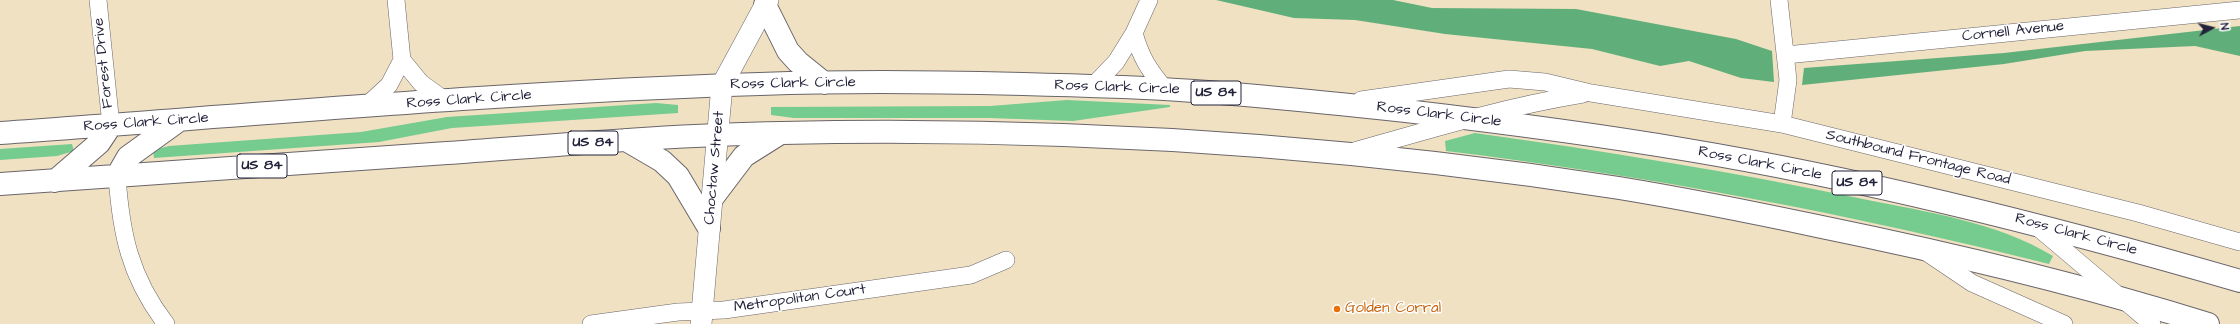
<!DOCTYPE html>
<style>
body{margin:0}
#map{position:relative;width:2240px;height:324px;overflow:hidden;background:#f0e1c2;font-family:"Architects Daughter",sans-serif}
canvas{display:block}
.north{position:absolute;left:2192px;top:8px;width:40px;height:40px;-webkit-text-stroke:3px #fff;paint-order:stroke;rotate:83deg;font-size:11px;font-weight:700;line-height:16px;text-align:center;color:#22223b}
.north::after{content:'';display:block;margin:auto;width:14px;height:18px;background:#22223b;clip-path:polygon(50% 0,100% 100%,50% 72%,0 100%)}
</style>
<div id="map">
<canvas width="2240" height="324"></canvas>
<div class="north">N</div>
</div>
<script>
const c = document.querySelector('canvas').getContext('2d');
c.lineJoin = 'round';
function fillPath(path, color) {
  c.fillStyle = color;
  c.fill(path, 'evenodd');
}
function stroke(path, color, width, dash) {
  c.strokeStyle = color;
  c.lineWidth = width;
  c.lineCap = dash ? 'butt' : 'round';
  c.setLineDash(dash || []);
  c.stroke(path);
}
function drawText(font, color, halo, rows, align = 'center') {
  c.font = font + ' "Architects Daughter",sans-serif';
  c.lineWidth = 3;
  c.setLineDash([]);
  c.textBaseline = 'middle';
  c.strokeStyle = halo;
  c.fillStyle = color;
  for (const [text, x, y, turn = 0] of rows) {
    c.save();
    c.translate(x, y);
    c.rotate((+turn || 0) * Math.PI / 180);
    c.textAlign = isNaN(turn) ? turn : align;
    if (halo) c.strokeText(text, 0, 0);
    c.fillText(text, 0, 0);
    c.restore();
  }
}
fillPath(new Path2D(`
 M1067,100L1170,105V107L1073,121L989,118H794L771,115V107L990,106Z
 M656,103L678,105V113L452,128L379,142L154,158L153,150L169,146L361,132L447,117Z
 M1475,133C1605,151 1734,172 1863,199C1927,212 1997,222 2053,256L2049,264C1850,214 1650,176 1446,151L1445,141Z
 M72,144L74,151L57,156L0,160V149Z`), '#76cb8f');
fillPath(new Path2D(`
 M1216,0H1393L1432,8L1576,9L1736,39L1772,51L1774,82L1741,78L1689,61L1660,66L1592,49L1445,34L1355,20L1294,18Z
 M2240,26V56L2195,46L2085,51L2004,64L1802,85L1804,68L2004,53Z`), '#60af7a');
const minor = new Path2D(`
 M98,0L111,125
 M1779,0L1788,80L1782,124
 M1134,33C1141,58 1149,70 1165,89
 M1786,55L2240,10
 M402,60L421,83L446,101
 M1093,86L1116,62L1134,33L1149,0
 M1361,100L1509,79L1545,82L1591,93L1782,124L2138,213L2240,242
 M365,107L389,85L402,60L396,0
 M1351,152C1428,130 1504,107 1583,94
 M117,176C121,234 130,277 166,324
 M2036,226L2152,324
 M1926,252L1972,283L2064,324
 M591,324L678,312L724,310L971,275L1006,260`);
const tertiary = new Path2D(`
 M701,324L722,85L768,0`);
const trunk = new Path2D(`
 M765,5L788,51L798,62L824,83
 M0,133C253,115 506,92 760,84C881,80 1002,83 1123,87C1218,91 1312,101 1406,111C1500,122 1594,134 1688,150C1874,181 2058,228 2240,281
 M626,140L662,161L678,176L709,228
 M117,176L128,157L178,121
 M55,181L99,143L111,125
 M0,184C149,174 298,163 447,153C558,145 670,135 782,133C1062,127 1343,145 1619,188C1686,199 1751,212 1817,226C1949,253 2080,284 2208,324
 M713,197L744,156L779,134`);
stroke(minor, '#6a656a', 18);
stroke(tertiary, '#6a656a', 22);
stroke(trunk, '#6a656a', 24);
stroke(minor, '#fff', 17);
stroke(tertiary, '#fff', 21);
stroke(trunk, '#fff', 22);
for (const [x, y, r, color] of [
 [1337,309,4,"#e8710a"]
]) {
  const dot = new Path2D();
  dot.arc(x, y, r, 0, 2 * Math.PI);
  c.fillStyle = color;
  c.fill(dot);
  stroke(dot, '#fff', 1.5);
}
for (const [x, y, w] of [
 [1216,93,50],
 [593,143,50],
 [262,166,50],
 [1857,183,50]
]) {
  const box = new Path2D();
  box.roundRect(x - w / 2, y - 12, w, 24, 3);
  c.fillStyle = '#fff';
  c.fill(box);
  stroke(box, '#22223b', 1);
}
drawText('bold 14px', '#22223b', null, [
 ["US 84",1216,93],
 ["US 84",593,143],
 ["US 84",262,166],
 ["US 84",1857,183]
]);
drawText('15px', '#22223b', '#fff', [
 ["Cornell Avenue",2013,32,-6],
 ["Forest Drive",104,63,-96],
 ["Ross Clark Circle",793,84,-1],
 ["Ross Clark Circle",1117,88,2],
 ["Ross Clark Circle",469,100,-4],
 ["Ross Clark Circle",1439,115,7],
 ["Ross Clark Circle",146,123,-4],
 ["Southbound Frontage Road",1918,158,14],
 ["Ross Clark Circle",1760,164,11],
 ["Choctaw Street",715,168,-85],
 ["Ross Clark Circle",2076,235,15],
 ["Metropolitan Court",800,299,-8]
]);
drawText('15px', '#c56008', '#fff', [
 ["Golden Corral",1345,309]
], 'left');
</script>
